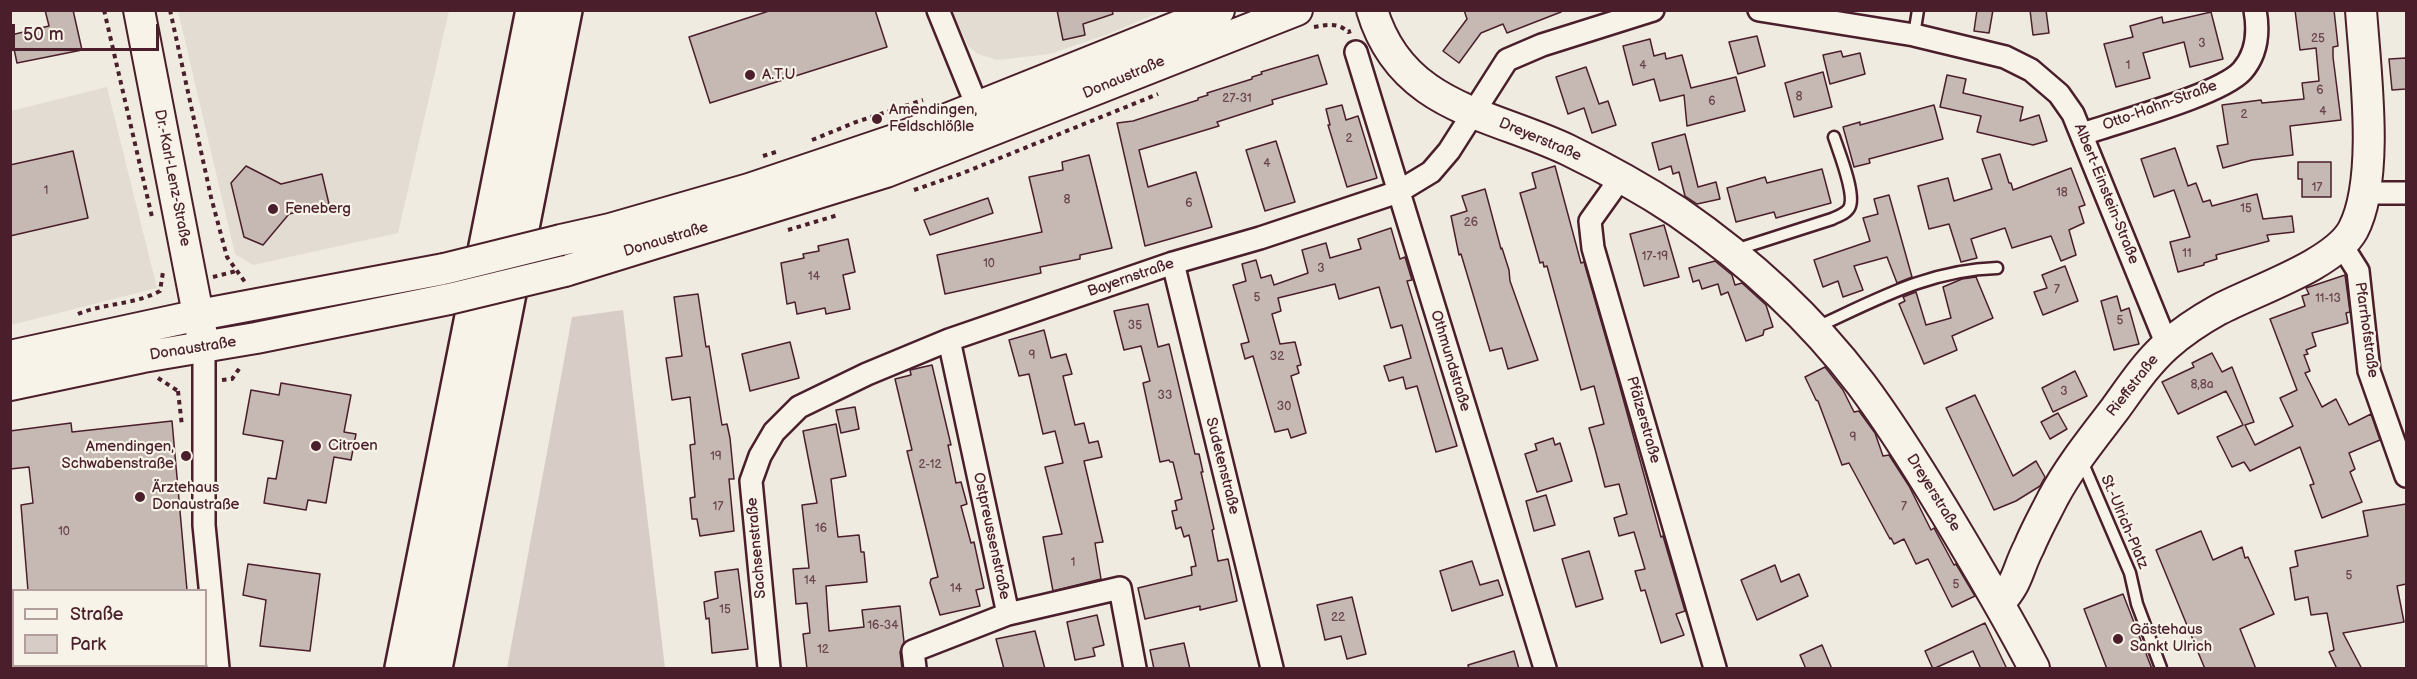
<!DOCTYPE html>
<meta charset="utf-8">
<style>
body{margin:0}
#map{position:relative;width:2417px;height:679px;overflow:hidden;background:#f0ebe0;font-family:"Balsamiq Sans",sans-serif}
canvas{display:block}
.frame{position:absolute;inset:0;border:12px solid #4a1f2b;pointer-events:none}
.legend{position:absolute;left:12px;top:589px;width:195px;height:78px;box-sizing:border-box;background:#f7f3e8;border:2px solid #b29e9c;margin:0;padding:8px 10px;list-style:none;font-size:18px;color:#4a1f2b}
.legend li{display:flex;align-items:center;gap:12px;height:30px}
.legend b{width:30px;border:2px solid #b29e9c}
.scale{position:absolute;left:12px;top:24px;width:147px;height:27px;box-sizing:border-box;border:3px solid #4a1f2b;border-top:0;padding-left:8px;font-size:18px;line-height:21px;white-space:nowrap;color:#4a1f2b;-webkit-text-stroke:4px #f7f3e8;paint-order:stroke}
</style>
<div id="map">
<canvas width="2417" height="679"></canvas>
<div class="frame"></div>
<ul class="legend">
<li><b style="height:8px;background:#f7f3e8"></b>Straße</li>
<li><b style="height:16px;background:#d8cdc6"></b>Park</li>
</ul>
<div class="scale">50 m</div>
</div>
<script>
const c = document.querySelector('canvas').getContext('2d');
c.lineJoin = 'round';
function fillPath(path, color) {
  c.fillStyle = color;
  c.fill(path, 'evenodd');
}
function stroke(path, color, width, dash) {
  c.strokeStyle = color;
  c.lineWidth = width;
  c.lineCap = dash ? 'butt' : 'round';
  c.setLineDash(dash || []);
  c.stroke(path);
}
function drawText(font, color, halo, rows, align = 'center') {
  c.font = font + ' "Balsamiq Sans",sans-serif';
  c.lineWidth = 4.5;
  c.setLineDash([]);
  c.textBaseline = 'middle';
  c.strokeStyle = halo;
  c.fillStyle = color;
  for (const [text, x, y, turn = 0] of rows) {
    c.save();
    c.translate(x, y);
    c.rotate((+turn || 0) * Math.PI / 180);
    c.textAlign = isNaN(turn) ? turn : align;
    if (halo) c.strokeText(text, 0, 0);
    c.fillText(text, 0, 0);
    c.restore();
  }
}
fillPath(new Path2D(`
 M178,11H449L398,233L253,265L235,254Z
 M952,11H1162L1111,33L1050,54L997,60L978,54L968,46Z
 M107,87L157,288L11,325V111Z`), '#e3dcd2');
fillPath(new Path2D(`
 M623,310L665,668H507L572,317Z`), '#d8cdc6');
const building = new Path2D(`
 M45,10H73L82,50L17,63L11,35L49,26Z
 M772,10H875L887,47L710,103L689,37Z
 M1057,10H1112L1113,14L1083,24L1085,35L1063,40Z
 M1464,10H1561V12L1507,33L1503,24L1481,33L1459,63L1443,51L1467,19Z
 M1977,10H1993L1989,33L1974,31Z
 M2030,10H2046L2049,33L2033,35Z
 M2295,10H2334L2338,46L2333,47V57L2341,120L2290,126L2293,155L2252,160L2223,168L2217,146L2228,144L2222,105L2261,100L2262,103L2304,99L2302,83L2319,81L2316,48L2300,50Z
 M2211,12L2223,59L2190,67L2184,42L2143,53L2150,78L2116,87L2104,44L2133,37L2130,26L2162,17L2163,23Z
 M1757,36L1765,66L1738,74L1729,42Z
 M1650,39L1654,56L1665,53L1666,59L1682,55L1691,88L1736,77L1745,111L1687,126L1684,95L1660,101L1654,79L1633,85L1623,46Z
 M1841,51L1843,57L1860,53L1865,74L1830,84L1823,55Z
 M1318,55L1327,84L1272,100L1273,104L1217,122L1219,126L1139,150L1148,187L1196,172L1212,227L1145,246L1117,123L1133,121L1198,100V98L1208,95L1207,93L1252,79V77L1262,74L1261,72Z
 M2406,58V89L2392,90L2389,59Z
 M1586,67L1599,104L1608,101L1616,125L1592,133L1584,108L1568,114L1556,77Z
 M1823,72L1832,107L1794,117L1785,83Z
 M1947,75L1966,79L1963,93L2023,107L2020,121L2039,115L2047,141L2033,145L1977,132L1981,116L1940,107Z
 M1342,105L1346,120L1358,116L1377,178L1347,187L1328,125H1330L1326,109Z
 M1934,105L1943,139L1869,159L1870,163L1854,167L1843,127L1860,122V125Z
 M1685,134L1698,187L1716,182L1720,199L1697,204L1685,196L1679,172L1673,174L1671,166L1659,170L1652,143Z
 M1276,141L1295,202L1265,211L1246,150Z
 M2175,148L2188,186L2196,183L2203,202L2210,200L2212,206L2257,194L2263,219L2292,216L2294,232L2267,235L2269,241L2216,255L2217,259L2204,263V265L2178,272L2170,242L2190,237L2174,190L2154,197L2141,159Z
 M73,151L88,218L10,236V165Z
 M2000,154L2009,183H2011L2013,190L2071,168L2085,205L2079,207L2084,223L2069,230L2076,255L2061,261L2051,236L2012,248L2005,228L1971,239L1977,258L1961,262L1949,224L1929,229L1918,186L1948,178L1954,201L1992,189L1982,159Z
 M1089,155L1112,248L1080,255V259L1040,267L1041,273L945,294L937,255L1042,232L1029,177L1063,170L1062,162Z
 M2298,162H2331V197H2302V179H2298Z
 M246,166L281,184L322,174L329,204L289,214L263,245L244,237L231,183Z
 M1555,166L1581,263L1584,262L1618,380L1661,537L1663,536L1685,611L1676,614L1684,635L1661,643L1645,590L1641,591L1635,571L1645,569L1634,532L1619,536L1614,518L1627,514L1619,484L1605,487L1595,449L1589,428L1604,424L1594,386L1581,390L1547,266L1544,267L1543,262L1540,263L1520,193L1536,188L1532,173Z
 M1822,169L1831,203L1776,218L1774,212L1736,222L1727,188L1765,177L1767,183Z
 M1485,189L1501,249L1502,248L1509,270L1510,281L1538,360L1508,369L1502,348L1490,351L1461,254L1459,255L1451,216L1467,211L1462,196Z
 M1889,195L1912,277L1897,283L1887,257L1854,266L1863,290L1843,297L1838,281L1823,287L1814,260L1870,241L1863,218L1878,214L1874,199Z
 M988,198L993,213L930,235L924,220Z
 M1664,225L1679,277L1644,286L1630,234Z
 M1391,228L1400,259L1405,257L1412,280L1407,281L1457,446L1436,452L1417,386L1406,389L1403,377L1389,381L1384,366L1411,358L1402,325L1391,328L1379,287L1339,299L1335,284L1278,298L1281,311L1272,314L1280,344L1295,342L1301,365L1297,366L1299,373L1291,376L1306,433L1291,438L1288,429L1275,432L1253,356L1245,359L1241,344L1249,342L1233,285L1246,281L1242,264L1256,260L1261,278L1271,275L1274,285L1308,273L1302,250L1326,243L1330,258L1361,249L1358,239Z
 M848,239L855,272L843,275L850,309L826,314L825,308L797,314L795,302L787,304L781,263L804,258L803,254L819,251L818,246Z
 M1715,261L1732,275L1735,285L1742,283L1766,305L1773,327L1764,330L1763,335L1746,341L1728,292L1721,295L1718,284L1702,289L1699,280L1693,282L1689,268Z
 M2065,266L2078,301L2043,315L2034,292L2047,288L2042,275Z
 M2345,275L2350,312L2346,313L2348,323L2312,333L2316,346L2306,350L2308,354L2304,355L2310,371L2305,373L2322,407L2336,399L2349,425L2371,414L2380,440L2349,453L2355,469L2350,472L2362,502L2322,518L2310,485L2314,484L2300,447L2250,471L2244,462L2232,467L2217,437L2243,425L2226,391L2178,414L2162,382L2194,367L2192,363L2212,353L2222,372L2232,367L2254,422L2245,425L2255,445L2293,426L2280,398L2297,390L2270,319L2305,306L2302,296L2309,294L2306,288Z
 M1976,277L1993,318L1952,336L1957,350L1924,364L1899,304L1905,301L1903,297L1916,292L1926,325L1951,318L1943,287L1962,279Z
 M698,294L706,347L709,346L722,425L727,424L730,438L734,479H729L734,531L700,536L697,519H692L690,498L695,497L690,445L695,444L690,397L672,400L666,358L682,356L674,297Z
 M2117,296L2121,311L2129,308L2139,344L2114,350L2101,301Z
 M1148,304L1158,347L1169,344L1195,454H1199L1203,472H1201L1214,529L1212,530L1218,561L1228,559L1237,601L1200,610V606L1145,619L1138,588L1192,575L1191,567L1196,566L1189,535L1184,537L1181,527L1176,529L1172,511L1177,510L1175,501L1182,499L1173,462H1170L1169,460L1160,462L1143,383L1150,381L1141,346L1124,350L1114,311Z
 M1044,330L1051,358L1066,354L1072,374L1063,376L1075,425L1084,423L1089,443L1098,441L1102,457L1084,461L1103,542L1095,543L1101,579L1053,591L1043,537L1062,534L1045,467L1063,463L1055,431L1043,434L1029,374L1019,376L1009,340Z
 M790,342L799,378L750,391L742,354Z
 M932,365L951,445H948L956,483L961,482L967,504L961,506L971,543L974,542L984,588L976,590L980,606L940,615L930,583L931,579L938,577L907,451L912,450L895,379L911,375L910,370Z
 M1825,367L1843,390L1854,412L1859,411L1875,433L1883,456L1889,455L1909,486L1931,530L1934,528L1954,565L1956,564L1975,596L1952,607L1928,559L1916,564L1904,539L1894,544L1891,538L1890,539L1849,463L1842,465L1818,401L1816,400L1805,377Z
 M2075,371L2087,396L2053,412L2042,388Z
 M281,383L351,395L344,432L356,434L351,460L334,457L326,503L308,500L306,510L264,503L268,478L276,479L283,441L243,434L251,390L279,395Z
 M1975,395L2013,476L2036,461L2045,477L2040,486L2016,501L1994,510L1946,408Z
 M855,407L859,429L841,433L836,410Z
 M2058,413L2067,429L2050,439L2041,422Z
 M172,421L187,590L28,591L21,505L33,503L29,467L10,469V431L71,423L72,432Z
 M836,424L846,476L831,479L838,537L859,535L861,552H864L867,582L826,586L829,631L864,627L862,610L900,606L904,642L900,652L902,669H807L803,634L810,633L807,603L796,604L793,569L809,568L802,505L817,503L803,431Z
 M1553,438L1555,445L1560,443L1572,481L1537,492L1525,454L1537,450L1535,444Z
 M1546,495L1555,525L1534,531L1526,501Z
 M2406,504V584L2397,586L2404,622L2343,633L2362,669H2337L2329,652L2334,650L2327,613L2311,615L2308,597L2295,600L2290,568L2298,566L2295,551L2368,536L2363,511Z
 M2201,531L2213,560L2242,547L2245,558L2248,557L2274,614L2240,629L2256,669H2205L2156,550Z
 M1589,551L1603,599L1576,607L1562,559Z
 M1472,561L1480,585L1498,580L1503,595L1452,611L1440,571Z
 M248,564L320,574L310,651L260,646L266,600L243,595Z
 M1775,565L1781,582L1799,574L1808,596L1757,620L1741,580Z
 M738,569L748,649L712,653L709,618L706,619L704,602L718,598L715,572Z
 M2123,594L2152,669H2107L2084,609Z
 M1352,597L1366,654L1347,659L1341,636L1325,640L1317,605Z
 M1097,615L1104,645L1093,648L1095,656L1075,660L1067,622Z
 M1985,623L2007,669H1981L1973,651L1933,669L1925,651Z
 M1035,631L1045,669H1004L996,639Z
 M1184,643L1190,669H1154L1150,650Z
 M1822,645L1832,669H1806L1800,655Z
 M1514,651L1519,669H1469L1468,665Z`);
fillPath(building, '#c6b8b3');
stroke(building, '#4a1f2b', 1.5);
const lane = new Path2D(`
 M1914,35L1918,10
 M1735,250L1832,219C1838,216 1848,213 1850,206C1855,192 1839,152 1834,137
 M1817,327C1878,299 1929,270 1997,268
 M2081,459L2130,573L2137,604L2161,668`);
const street = new Path2D(`
 M938,10L977,106
 M1759,10L1914,35L2005,57L2031,70L2059,94L2073,114L2167,345
 M1356,52L1545,668
 M2083,134C2117,122 2220,95 2242,71C2257,54 2259,32 2255,10
 M1620,179L1590,221L1593,248L1715,668
 M2366,193H2406
 M2341,244L2358,271L2369,371L2406,476
 M1173,263L1272,668
 M949,340L1008,614
 M204,347V525L218,668
 M10,628H14
 M21,666V668
 M769,668L751,481L760,456L774,432L799,407L867,374L949,340L1173,263L1260,238L1398,192L1431,172L1449,151L1507,60L1542,45L1653,10
 M915,668L913,651L1008,614L1120,588L1135,668`);
const secondary = new Path2D(`
 M139,10L202,335
 M1372,10C1401,108 1490,113 1568,150C1605,168 1643,189 1678,212C1746,259 1810,317 1861,384C1891,424 1917,466 1943,509C1975,562 2006,614 2034,668
 M561,240L610,229L749,189L897,139L1219,10
 M565,271L886,172L1297,10
 M10,356L199,315L444,269
 M10,385L143,357L256,338L449,299
 M2000,602C2019,581 2017,570 2029,547C2036,530 2045,514 2053,498C2070,466 2093,438 2115,409C2131,387 2146,364 2166,346C2182,332 2200,320 2218,310C2253,291 2334,265 2353,230C2380,179 2365,69 2361,10`);
const highway = new Path2D(`
 M402,668L533,10
 M435,668L565,10`);
stroke(lane, '#4a1f2b', 15);
stroke(street, '#4a1f2b', 26);
stroke(secondary, '#4a1f2b', 34);
stroke(highway, '#4a1f2b', 38);
stroke(new Path2D(`
 M104,10L152,217
 M170,10L211,197L227,257L245,282
 M1314,27C1327,25 1338,22 1348,32L1351,31
 M812,140L856,122L923,100
 M763,156L779,151
 M914,190L963,173L1158,94
 M788,230L838,215
 M213,277L236,271
 M78,314C104,303 134,305 160,291L163,272
 M158,378L178,391
 M222,380L232,379L241,366
 M178,391L182,426`), '#4a1f2b', 4, [4.5, 4.5]);
stroke(lane, '#f7f3e8', 10);
stroke(street, '#f7f3e8', 21);
stroke(secondary, '#f7f3e8', 30);
stroke(highway, '#f7f3e8', 33);
const secondaryBridge = new Path2D(`
 M444,269L561,240
 M449,299L565,271`);
stroke(secondaryBridge, '#4a1f2b', 34, []);
stroke(secondaryBridge, '#f7f3e8', 30);
for (const [x, y, r, color] of [
 [750,75,6,"#4a1f2b"],
 [877,119,6,"#4a1f2b"],
 [273,209,6,"#4a1f2b"],
 [316,446,6,"#4a1f2b"],
 [186,456,6,"#4a1f2b"],
 [140,497,6,"#4a1f2b"],
 [2118,639,6,"#4a1f2b"]
]) {
  const dot = new Path2D();
  dot.arc(x, y, r, 0, 2 * Math.PI);
  c.fillStyle = color;
  c.fill(dot);
  stroke(dot, '#f7f3e8', 2);
}
drawText('12px', '#69454d', null, [
 ["25",2318,39],
 ["3",2202,44],
 ["4",1643,66],
 ["1",2128,66],
 ["6",2320,91],
 ["8",1799,97],
 ["27-31",1237,99],
 ["6",1712,102],
 ["4",2323,112],
 ["2",2244,115],
 ["2",1349,139],
 ["4",1267,164],
 ["17",2317,188],
 ["1",46,191],
 ["18",2062,193],
 ["8",1067,200],
 ["6",1189,204],
 ["15",2246,209],
 ["26",1471,223],
 ["11",2187,254],
 ["17-19",1655,257],
 ["10",989,264],
 ["3",1321,269],
 ["14",814,277],
 ["7",2057,290],
 ["5",1257,298],
 ["11-13",2328,299],
 ["5",2120,321],
 ["35",1135,326],
 ["9",1032,356],
 ["32",1277,357],
 ["8,8a",2202,385],
 ["3",2064,392],
 ["33",1165,396],
 ["30",1284,407],
 ["9",1853,438],
 ["19",716,457],
 ["2-12",930,465],
 ["17",718,507],
 ["7",1904,507],
 ["16",821,529],
 ["10",64,532],
 ["1",1073,563],
 ["5",2349,576],
 ["14",810,581],
 ["5",1956,585],
 ["14",956,589],
 ["15",725,610],
 ["22",1338,618],
 ["16-34",883,626],
 ["12",823,650]
]);
drawText('15px', '#4a1f2b', '#f7f3e8', [
 ["A.T.U",762,75],
 ["Amendingen,",889,110],
 ["Feldschlößle",889,127],
 ["Feneberg",285,209],
 ["Citroen",328,446],
 ["Amendingen,",174,447,"right"],
 ["Schwabenstraße",174,464,"right"],
 ["Ärztehaus",152,488],
 ["Donaustraße",152,505],
 ["Gästehaus",2130,630],
 ["Sankt Ulrich",2130,647]
], 'left');
drawText('15px', '#4a1f2b', '#f7f3e8', [
 ["Donaustraße",1124,78,-23],
 ["Otto-Hahn-Straße",2160,106,-20],
 ["Dreyerstraße",1540,140,23],
 ["Dr.-Karl-Lenz-Straße",172,178,79],
 ["Albert-Einstein-Straße",2106,194,68],
 ["Donaustraße",666,240,-17],
 ["Bayernstraße",1131,278,-19],
 ["Pfarrhofstraße",2366,330,82],
 ["Donaustraße",193,349,-9],
 ["Othmundstraße",1450,361,73],
 ["Rieffstraße",2133,386,-52],
 ["Pfälzerstraße",1643,420,74],
 ["Sudetenstraße",1222,466,76],
 ["Dreyerstraße",1933,493,58],
 ["St.-Ulrich-Platz",2124,522,67],
 ["Ostpreussenstraße",991,536,78],
 ["Sachsenstraße",757,548,-95]
]);
</script>
